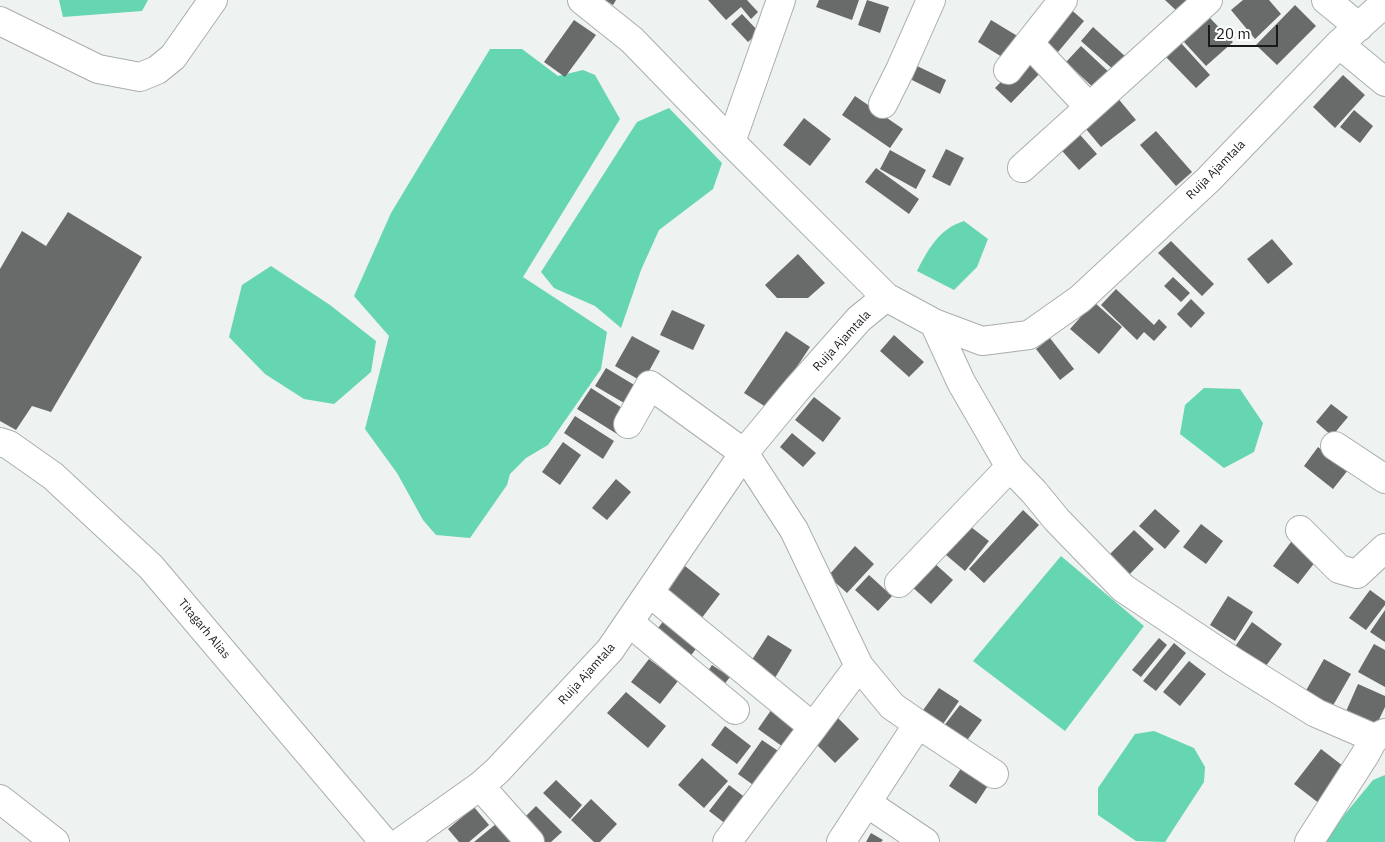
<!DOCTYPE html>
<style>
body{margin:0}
#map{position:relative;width:1385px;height:842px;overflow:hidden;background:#eef2f0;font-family:"IBM Plex Sans",sans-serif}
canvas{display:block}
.scale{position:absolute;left:1208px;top:25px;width:70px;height:22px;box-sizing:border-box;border:2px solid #181918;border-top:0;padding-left:6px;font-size:15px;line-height:18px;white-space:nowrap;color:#181918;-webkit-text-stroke:4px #fff;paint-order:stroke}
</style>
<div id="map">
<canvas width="1385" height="842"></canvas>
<div class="scale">20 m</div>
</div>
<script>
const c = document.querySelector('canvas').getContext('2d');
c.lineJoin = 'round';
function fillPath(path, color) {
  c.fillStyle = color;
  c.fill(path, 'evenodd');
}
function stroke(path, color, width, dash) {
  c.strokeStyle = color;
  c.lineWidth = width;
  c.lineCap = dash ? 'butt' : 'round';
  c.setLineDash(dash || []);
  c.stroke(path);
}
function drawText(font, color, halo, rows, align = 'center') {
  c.font = font + ' "IBM Plex Sans",sans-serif';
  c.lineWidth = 4;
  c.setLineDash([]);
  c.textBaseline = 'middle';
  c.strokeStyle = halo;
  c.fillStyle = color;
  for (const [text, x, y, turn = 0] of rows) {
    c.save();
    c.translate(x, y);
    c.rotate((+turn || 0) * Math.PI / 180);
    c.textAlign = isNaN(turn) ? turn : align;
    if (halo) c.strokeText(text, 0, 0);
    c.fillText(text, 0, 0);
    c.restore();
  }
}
fillPath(new Path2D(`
 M59,0H148L142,11L63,17Z
 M490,49H522L558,76L583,70L595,75L620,119L523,277L607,332L601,369L548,445L526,458L510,474L507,485L470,538L436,535L423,520L397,473L365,429L389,336L354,296L391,213Z
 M669,108L722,163L713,189L659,230L641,270L621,328L595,306L554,288L541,272L637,122Z
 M964,221L988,239L977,267L954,290L917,271C929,248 939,229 964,221Z
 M271,266L330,305L376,341L371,372L334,404L304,399L265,374L229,337L242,285Z
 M1204,388L1240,389L1263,423L1254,452L1224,468L1180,434L1185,405Z
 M1061,556L1144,626L1065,731L973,661Z
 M1154,731L1194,748L1205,767L1204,782L1165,842L1136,841L1098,815V788L1135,734Z
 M1385,775V842H1322L1373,780Z`), '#66d5b1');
fillPath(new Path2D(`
 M605,0H616L613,5Z
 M708,0H747L758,12L751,19L741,7L726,20Z
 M819,0H859L852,20L816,7Z
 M867,0L889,7L880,33L858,25Z
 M1165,0H1195L1181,15Z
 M1243,0H1269L1281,14L1255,39L1231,10Z
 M1295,5L1316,26L1277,65L1256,45Z
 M1067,6L1084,21L1058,52L1041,38Z
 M742,14L759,32L748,42L731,24Z
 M1210,18L1233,42L1206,66L1184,42Z
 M574,20L596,35L565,77L544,62Z
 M991,20L1024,40L1010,62L978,42Z
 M1093,27L1127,58L1115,71L1081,41Z
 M1181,43L1210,75L1196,88L1166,57Z
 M1081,46L1112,75L1097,91L1066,62Z
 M1030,52L1046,67L1011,103L995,88Z
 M913,64L946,80L940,94L906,77Z
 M1343,75L1365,95L1335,128L1313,107Z
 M855,96L903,129L890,148L842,115Z
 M1116,96L1136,120L1101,147L1081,123Z
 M1354,110L1373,126L1360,143L1340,127Z
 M804,118L831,139L810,166L783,145Z
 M1074,128L1097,154L1079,170L1056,144Z
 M1156,131L1192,172L1176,186L1140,145Z
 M946,149L964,158L950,186L932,177Z
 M890,150L926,170L916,189L880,169Z
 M876,168L919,199L909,214L865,182Z
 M68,212L142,257L51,412L32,406L16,430L0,421V269L22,231L46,246Z
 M1272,239L1293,264L1268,284L1247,259Z
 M1171,241L1214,284L1202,296L1158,253Z
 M798,254L825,283L808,298H777L765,285Z
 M1173,277L1190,293L1181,302L1164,286Z
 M1116,289L1154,325L1159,319L1167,327L1154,341L1144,332L1137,340L1101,305Z
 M1191,299L1205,313L1191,328L1177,314Z
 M1094,302L1122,327L1099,354L1070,329Z
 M672,310L705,325L693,350L660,335Z
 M786,331L810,347L769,409L744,393Z
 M894,335L924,362L909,377L880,351Z
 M632,336L660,351L643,382L615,366Z
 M1050,338L1074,369L1060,380L1036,349Z
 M606,368L641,389L631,407L595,386Z
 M591,388L630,413L617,434L577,409Z
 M814,397L841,418L823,442L795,420Z
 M1331,404L1348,417L1332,436L1316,422Z
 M575,416L614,441L603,459L564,433Z
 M792,433L816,453L803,467L780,447Z
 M563,442L581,455L560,485L542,472Z
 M1318,447L1348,470L1333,489L1304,466Z
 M616,479L631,492L607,520L592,508Z
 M1155,509L1180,531L1165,549L1139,526Z
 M1023,510L1039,525L984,583L969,569Z
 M962,520L989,541L965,571L939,549Z
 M1201,524L1223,541L1206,564L1183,547Z
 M1134,530L1154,549L1128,576L1107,557Z
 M1294,538L1319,557L1298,584L1273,566Z
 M855,546L874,564L847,593L828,576Z
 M932,561L953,580L931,604L910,585Z
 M685,566L720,594L698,623L662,595Z
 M869,575L892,596L878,611L855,590Z
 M1370,590L1385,601V605L1366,630L1349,618Z
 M1228,596L1253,612L1235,641L1210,625Z
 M1385,610V642L1370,632Z
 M668,615L702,641L686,662L652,636Z
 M1252,622L1282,644L1263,670L1234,648Z
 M768,635L792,650L773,681L748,666Z
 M1159,638L1167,645L1141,677L1132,670Z
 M1174,643L1186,653L1156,691L1143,681Z
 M1374,644L1385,650V687L1358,672Z
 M649,659L678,681L660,704L631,682Z
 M1324,659L1351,674L1331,709L1304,694Z
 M1189,661L1206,674L1180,706L1163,692Z
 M712,665L730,677L719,691L702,680Z
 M1358,684L1385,696V707L1374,730L1344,716Z
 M939,688L959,701L941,727L921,713Z
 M626,692L666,726L648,748L607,713Z
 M960,705L982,720L965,743L943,727Z
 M774,706L802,726L786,749L758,729Z
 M837,717L859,739L835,763L813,741Z
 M725,726L751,746L737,764L711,745Z
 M762,740L787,757L763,792L738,774Z
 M1321,749L1347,769L1320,804L1294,784Z
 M702,758L728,781L704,808L678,785Z
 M964,764L991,781L976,804L949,786Z
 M556,780L582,805L570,819L543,793Z
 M729,785L751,802L731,828L709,811Z
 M591,799L617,824L600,842H594L571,820Z
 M536,806L562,832L551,842H537L519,823Z
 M474,807L489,825L469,842H459L448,829Z
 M496,824L511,842H474Z
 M871,833L883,840L881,842H866Z`), '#686b6a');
const minor = new Path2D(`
 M582,0L632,40L731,142L886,297
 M1326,0L1359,27
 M0,21L98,69L140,77L157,70L173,57L213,0
 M1029,43L1089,107
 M1339,44L1385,82
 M1008,70L1063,0
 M883,104L900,70L931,0
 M731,142L781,0
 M1022,168L1208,0
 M934,323L961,382L1010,467L1034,492L1057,520L1123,588L1234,662L1316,713L1374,738
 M628,424L650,385L744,453L794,530L859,666L727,842
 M0,442L9,445L53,476L151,567L384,842
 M1335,446L1385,479
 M1300,530L1339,569L1357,574L1385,548
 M899,583L1010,467
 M650,593L813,727
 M630,623L735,710
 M859,666L892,706L918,724
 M480,786L530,842
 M0,799L55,842
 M867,803L925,842
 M401,842L480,786L497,771L610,650L744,453L797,389L859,319L886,297L934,323L982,341L1029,335L1080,299L1208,180L1339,44L1385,3
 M841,842L918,724L994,774
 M1309,842L1365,755L1374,738L1385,733`);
stroke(minor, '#aaaeac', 30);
stroke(minor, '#fff', 28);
drawText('12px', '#181918', '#fff', [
 ["Ruija Ajamtala",1216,170,-45],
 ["Ruija Ajamtala",842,341,-47],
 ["Titagarh Alias",204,629,50],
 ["Ruija Ajamtala",587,674,-48]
]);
</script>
